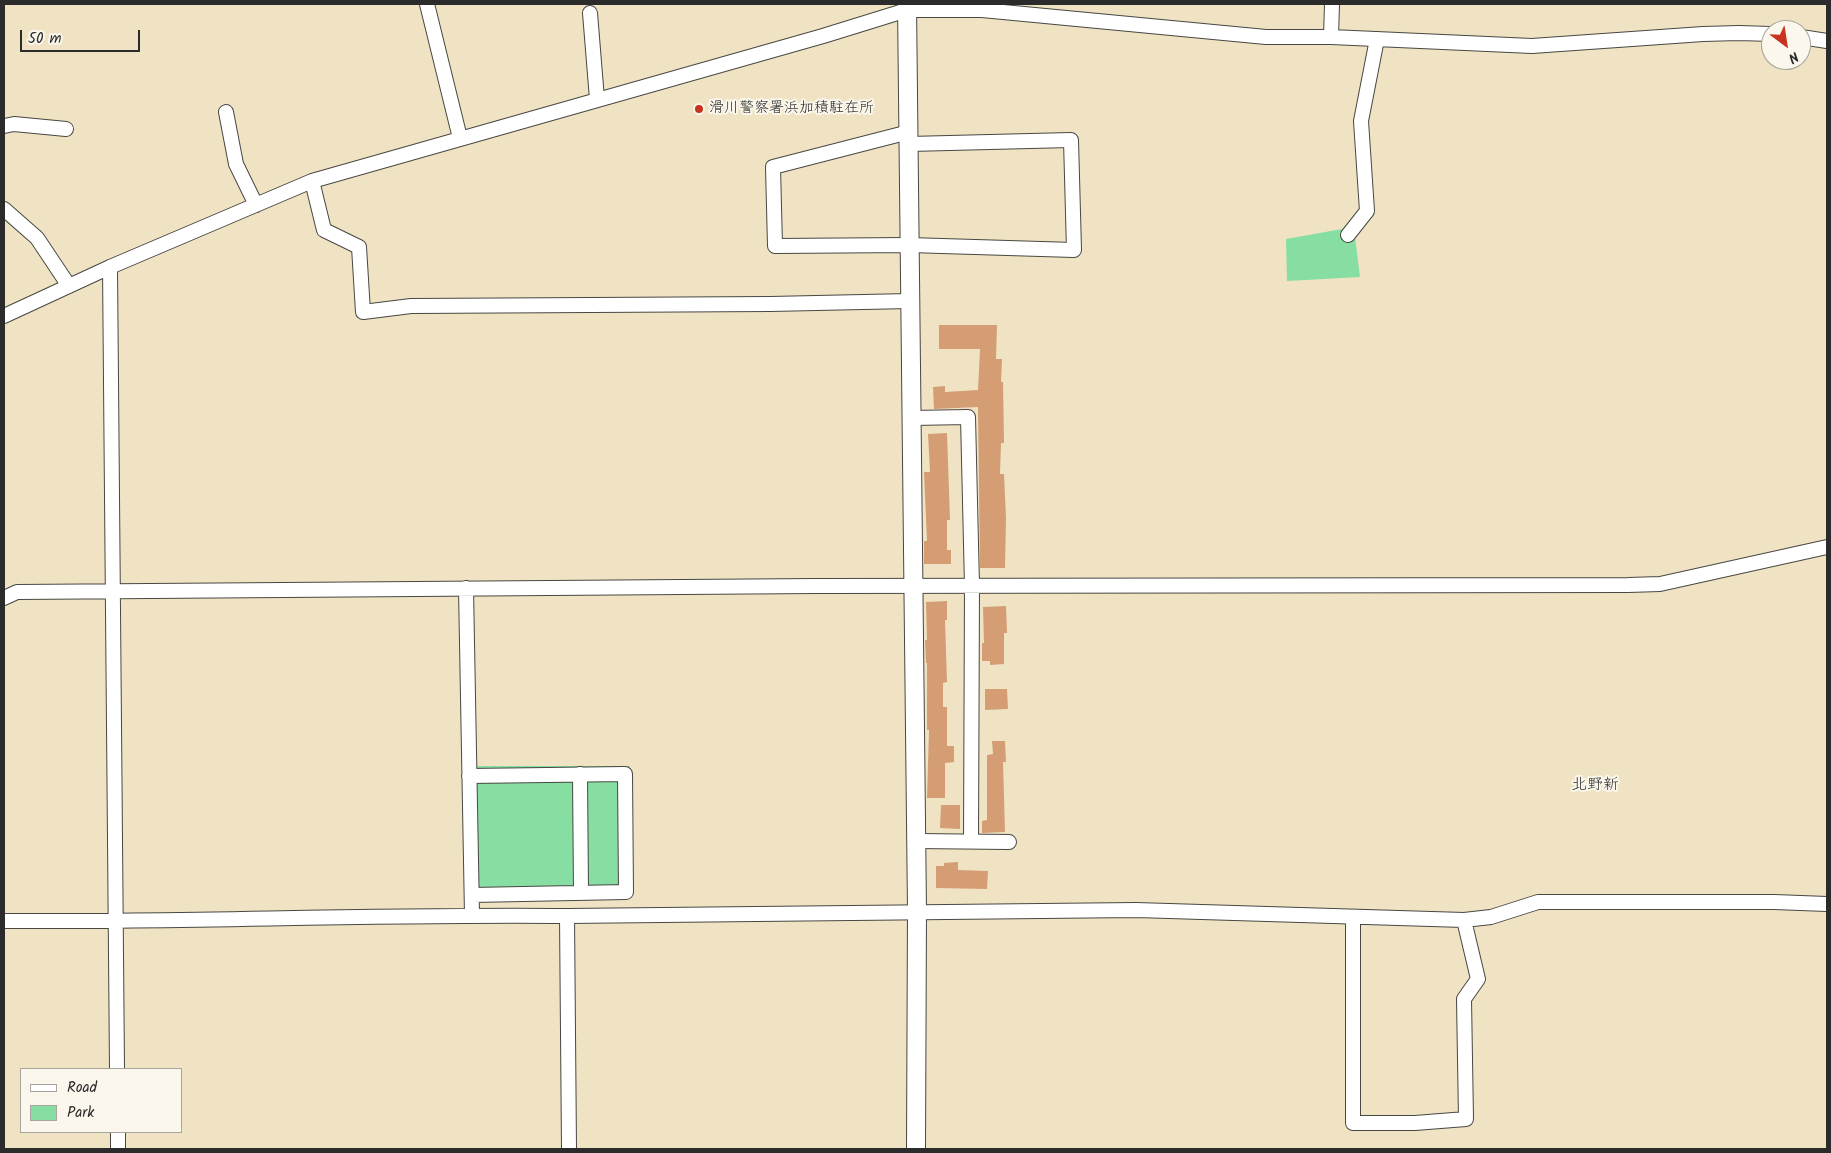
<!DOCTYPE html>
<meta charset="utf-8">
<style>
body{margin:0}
#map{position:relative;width:1831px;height:1153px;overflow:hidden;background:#efe3c4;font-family:Kalam,sans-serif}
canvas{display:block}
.frame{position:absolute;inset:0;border:5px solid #2b2b2b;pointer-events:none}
.legend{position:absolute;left:20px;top:1068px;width:162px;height:65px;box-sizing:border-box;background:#fbf7ec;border:1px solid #a8a59f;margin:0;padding:6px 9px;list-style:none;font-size:15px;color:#2b2b2b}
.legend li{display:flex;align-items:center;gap:10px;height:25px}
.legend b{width:25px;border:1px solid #a8a59f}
.north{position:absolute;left:1761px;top:20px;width:50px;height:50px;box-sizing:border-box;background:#fbf7ec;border:1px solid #a8a59f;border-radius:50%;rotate:149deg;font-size:14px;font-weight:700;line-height:20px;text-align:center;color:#2b2b2b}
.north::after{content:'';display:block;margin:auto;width:18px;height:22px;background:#c8321e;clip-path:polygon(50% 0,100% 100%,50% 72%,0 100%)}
.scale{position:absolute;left:20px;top:30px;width:120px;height:22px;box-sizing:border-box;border:2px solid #2b2b2b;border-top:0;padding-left:6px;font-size:15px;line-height:18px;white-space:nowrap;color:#2b2b2b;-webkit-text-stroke:4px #fbf7ec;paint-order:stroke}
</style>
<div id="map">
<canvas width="1831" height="1153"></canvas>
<div class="frame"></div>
<ul class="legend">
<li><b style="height:6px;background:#fff"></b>Road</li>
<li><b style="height:14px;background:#87dea2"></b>Park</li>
</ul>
<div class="north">N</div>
<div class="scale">50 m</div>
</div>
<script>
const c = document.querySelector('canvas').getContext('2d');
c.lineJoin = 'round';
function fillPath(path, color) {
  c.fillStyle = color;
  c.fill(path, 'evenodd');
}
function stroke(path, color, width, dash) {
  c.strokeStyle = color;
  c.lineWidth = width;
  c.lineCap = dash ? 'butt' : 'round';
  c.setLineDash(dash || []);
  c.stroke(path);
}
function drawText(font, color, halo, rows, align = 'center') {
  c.font = font + ' Kalam,"Klee One",sans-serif';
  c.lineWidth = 4;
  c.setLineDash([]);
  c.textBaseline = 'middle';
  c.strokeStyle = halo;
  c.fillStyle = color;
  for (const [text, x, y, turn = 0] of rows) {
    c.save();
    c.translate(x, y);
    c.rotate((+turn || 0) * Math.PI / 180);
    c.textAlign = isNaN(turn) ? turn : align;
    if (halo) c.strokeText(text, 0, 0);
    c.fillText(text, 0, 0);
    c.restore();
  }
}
fillPath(new Path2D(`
 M1342,229L1355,237L1360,277L1287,281L1286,239Z
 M476,766H630V895L479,899Z`), '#87dea2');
fillPath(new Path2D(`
 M939,325H997L996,359H1002L1001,382H1003L1004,443H1001L1000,474H1004L1006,518L1005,568H980L978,407L934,409L933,387L945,386V392L978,390L980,349H939Z
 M947,433L950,520H947V550H951V564H924V541H927L924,472H930L928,434Z
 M947,601V620H945L947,682L943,683V707H947V746H954V762L945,763V798H927L929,730H927V663H926L925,640H927L926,602Z
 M1006,606L1007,633H1004V664L990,665V661H982V643H984L983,607Z
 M985,689H1007L1008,709L985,710Z
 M992,741H1005L1006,762H1003L1005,832L982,833V821L987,820V755L993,754Z
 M941,805H960V829L940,828Z
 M958,862V870L988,871L987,889L936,888V866H944V863Z`), '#d49d74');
const minor = new Path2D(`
 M427,4L460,138
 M590,13L597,99
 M1331,37L1332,4
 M1801,37L1827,41
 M226,112L236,164L256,205
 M4,126L14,124L66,129
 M909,132L773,167L775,246L909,245L1074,250L1071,140L909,144
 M312,181L324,230L359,247L363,312L411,306L770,304L910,301
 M4,209L37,238L69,286
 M1348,235L1367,211L1361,121L1377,39
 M110,267L117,1069
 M4,316L110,267L312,181L823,36L907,10H982L1266,37H1331L1532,46L1703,34L1739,33L1771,34
 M912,418L968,417L972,586L971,841
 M466,588L472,915
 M4,598L17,592L816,586L1628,585L1660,584L1827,547
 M580,774L581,893
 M469,776L625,774L626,892L472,895
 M916,841L1009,842
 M567,916L569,1149
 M1353,917V1123H1415L1466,1119L1464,999L1478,979L1464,920
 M4,921C191,922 379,914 567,916L1136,910L1464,920L1491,917L1538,902H1774L1827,904
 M118,1132V1149`);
const tertiary = new Path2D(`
 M907,4L917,911L916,1149`);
stroke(minor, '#484742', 16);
stroke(tertiary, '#484742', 20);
stroke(minor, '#fff', 14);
stroke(tertiary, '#fff', 18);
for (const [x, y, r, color] of [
 [699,109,5,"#c8321e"]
]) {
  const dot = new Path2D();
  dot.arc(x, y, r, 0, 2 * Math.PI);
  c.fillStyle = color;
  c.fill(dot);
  stroke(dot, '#fbf7ec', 2);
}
drawText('15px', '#2b2b2b', '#fbf7ec', [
 ["滑川警察署浜加積駐在所",709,109]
], 'left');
drawText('16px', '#2b2b2b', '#fbf7ec', [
 ["北野新",1595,786]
]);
</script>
